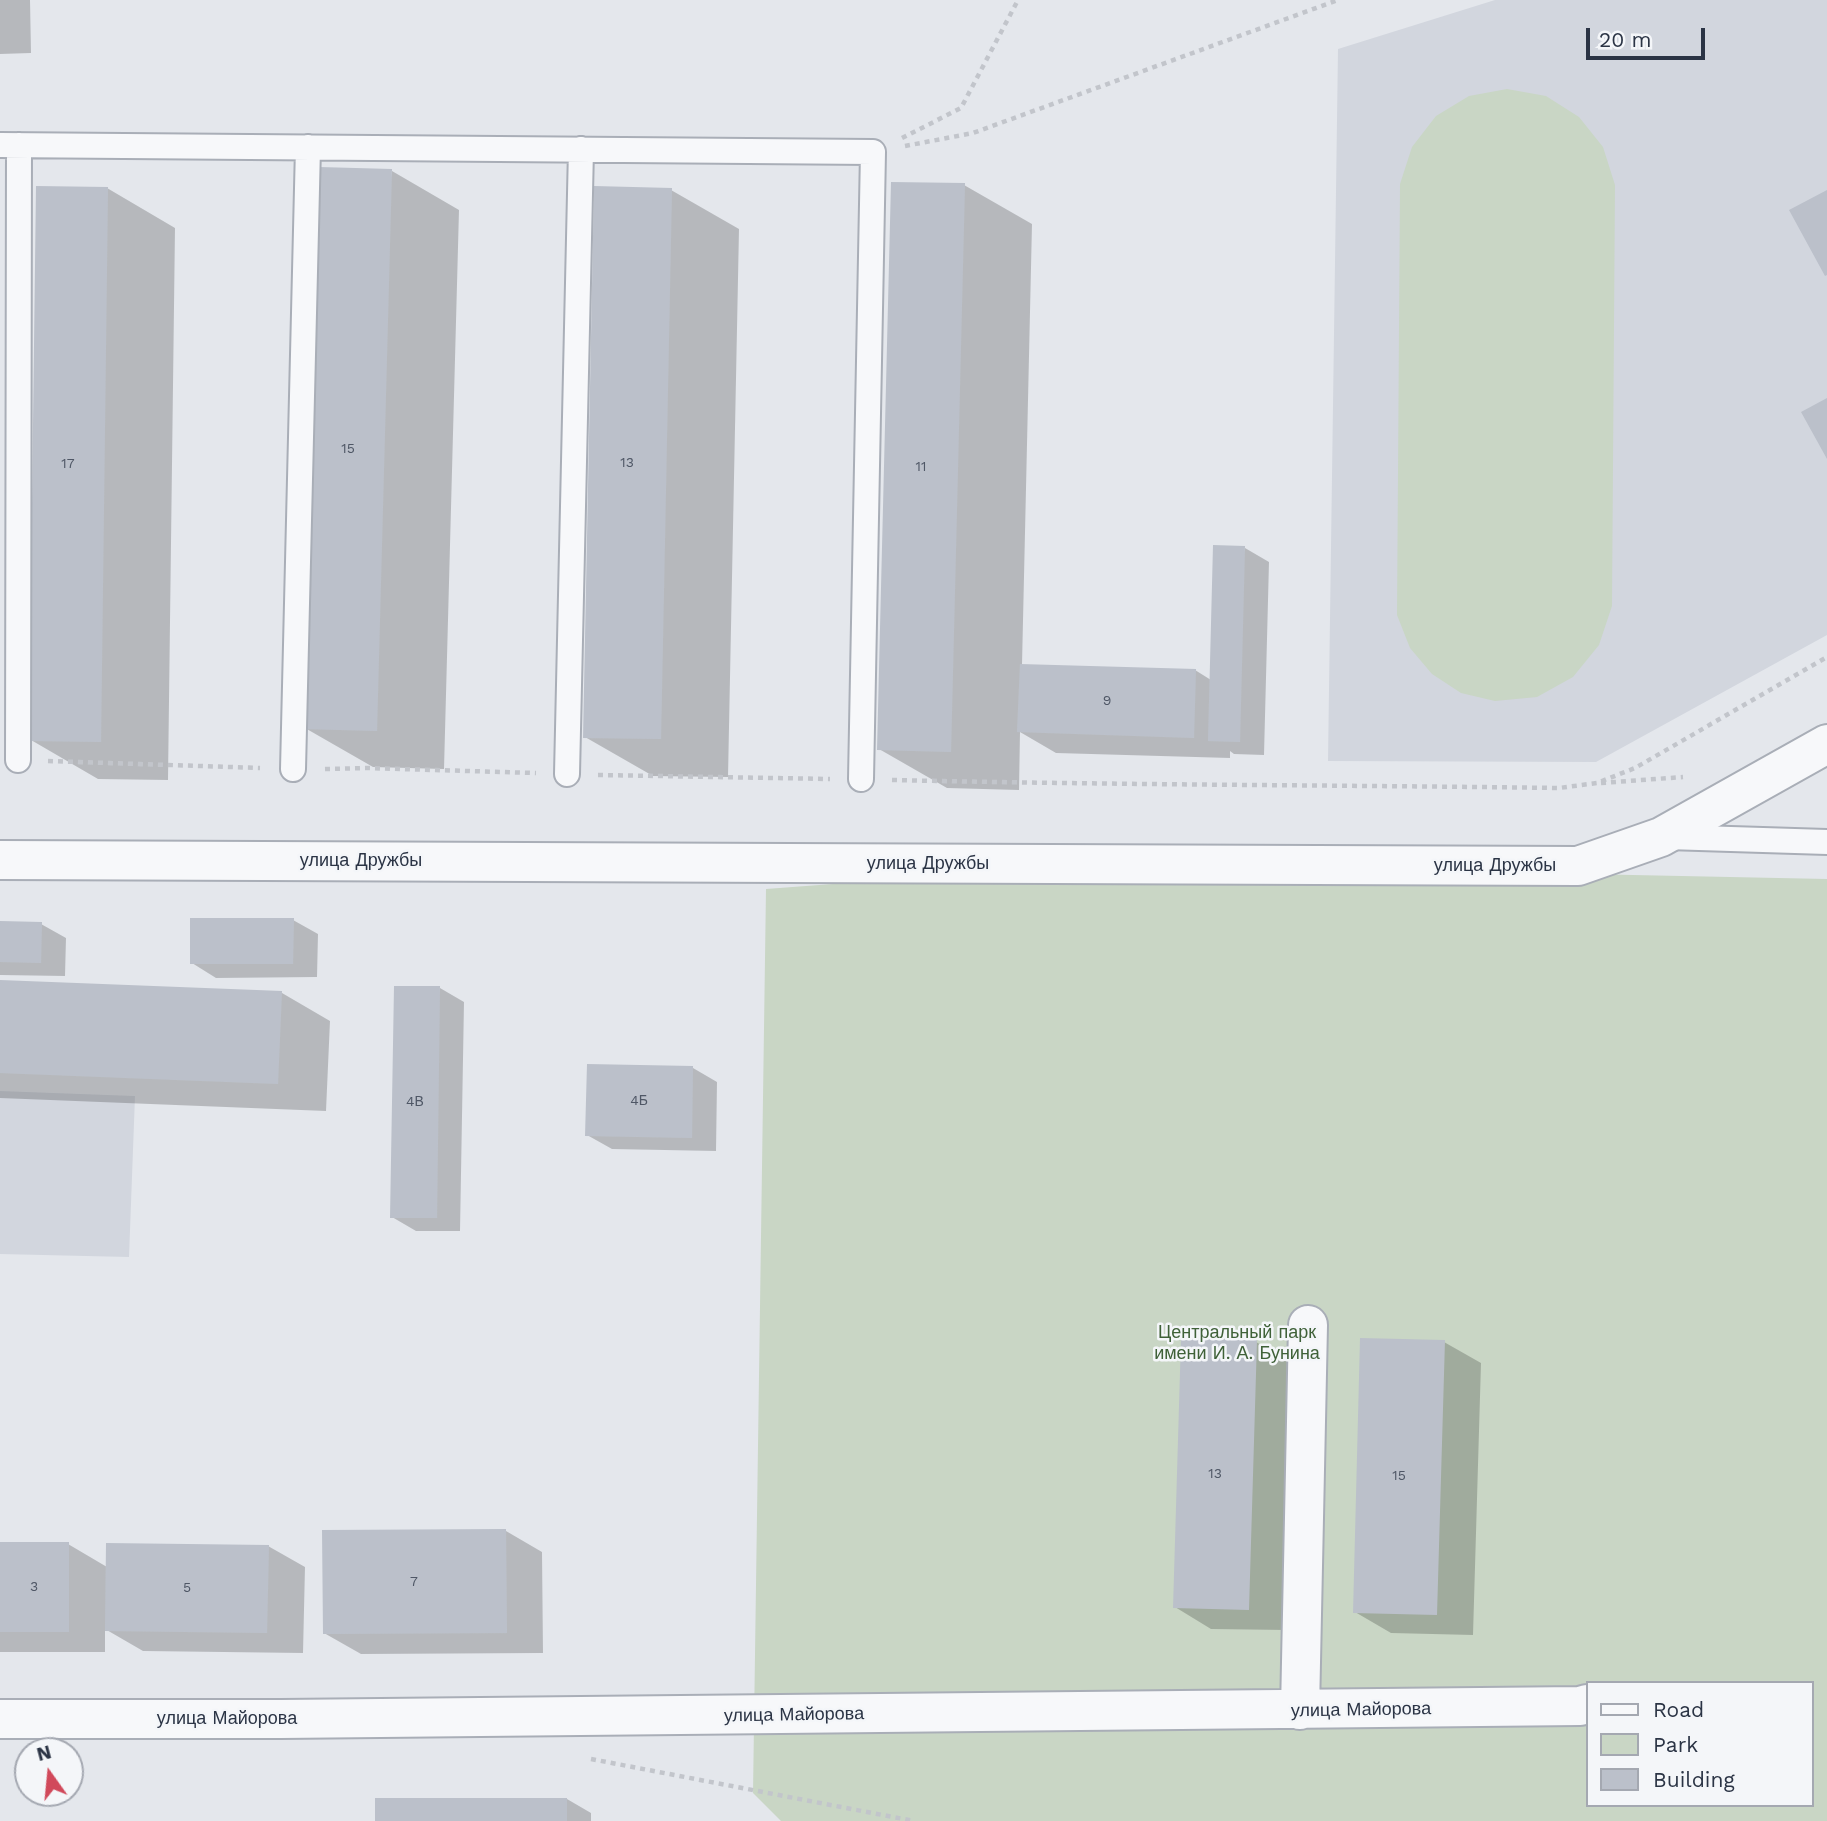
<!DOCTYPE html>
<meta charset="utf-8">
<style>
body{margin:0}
#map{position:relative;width:1827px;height:1821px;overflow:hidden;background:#e4e7ec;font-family:"Work Sans",sans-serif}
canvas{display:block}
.legend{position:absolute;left:1586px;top:1681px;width:228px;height:126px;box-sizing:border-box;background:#f4f6f9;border:2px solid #a4a8b1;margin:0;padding:9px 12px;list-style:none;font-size:21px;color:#2b3445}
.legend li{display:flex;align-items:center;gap:14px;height:35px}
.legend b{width:35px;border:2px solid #a4a8b1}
.north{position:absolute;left:14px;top:1737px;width:70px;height:70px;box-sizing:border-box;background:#f4f6f9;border:2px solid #a4a8b1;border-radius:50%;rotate:345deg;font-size:19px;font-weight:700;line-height:28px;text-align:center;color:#2b3445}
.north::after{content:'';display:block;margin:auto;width:24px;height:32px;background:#d1495b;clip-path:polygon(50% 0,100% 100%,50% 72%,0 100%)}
.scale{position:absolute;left:1586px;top:28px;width:119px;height:32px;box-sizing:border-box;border:4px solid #2b3445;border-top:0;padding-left:9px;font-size:21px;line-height:24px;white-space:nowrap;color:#2b3445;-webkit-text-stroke:5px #f4f6f9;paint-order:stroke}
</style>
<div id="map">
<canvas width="1827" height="1821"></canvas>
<ul class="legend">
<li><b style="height:9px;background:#f7f8fa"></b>Road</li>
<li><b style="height:19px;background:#c9d6c5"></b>Park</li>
<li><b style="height:19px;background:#bbc0ca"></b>Building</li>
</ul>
<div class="north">N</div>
<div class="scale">20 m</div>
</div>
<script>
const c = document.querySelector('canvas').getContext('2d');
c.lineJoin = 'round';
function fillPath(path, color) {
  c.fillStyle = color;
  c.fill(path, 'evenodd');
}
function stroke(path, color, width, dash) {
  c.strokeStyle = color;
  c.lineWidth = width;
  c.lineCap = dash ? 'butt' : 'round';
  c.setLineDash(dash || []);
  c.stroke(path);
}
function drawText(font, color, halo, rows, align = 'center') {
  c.font = font + ' "Work Sans",sans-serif';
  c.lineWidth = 5;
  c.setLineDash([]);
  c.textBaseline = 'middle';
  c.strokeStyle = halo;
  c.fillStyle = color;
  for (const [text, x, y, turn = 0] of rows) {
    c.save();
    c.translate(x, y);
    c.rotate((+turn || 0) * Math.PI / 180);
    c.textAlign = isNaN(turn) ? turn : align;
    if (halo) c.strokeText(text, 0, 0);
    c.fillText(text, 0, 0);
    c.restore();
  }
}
fillPath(new Path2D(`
 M1495,0H1827V635L1596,762L1328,761L1338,49Z
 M0,1091L135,1096L129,1257L0,1254Z`), '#d2d6de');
fillPath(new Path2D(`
 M1507,89L1546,96L1579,117L1603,147L1615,185L1612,606L1599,645L1573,677L1537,697L1495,701L1461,693L1432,674L1410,648L1397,615L1400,184L1412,147L1436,116L1469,96Z
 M1099,864L1827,879V1821H781L753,1793L766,889ZM1587,1683H1811V1805H1587Z`), '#c9d6c5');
fillPath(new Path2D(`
 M0,0H30L31,53L0,54Z
 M392,171L459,210L444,769L373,767L305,728Z
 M964,185L1032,224L1022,665L1195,670L1211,680L1245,548L1269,562L1264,755L1234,754L1230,751V758L1056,753L1020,732L1019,790L947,788L879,749Z
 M107,188L175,228L168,780L98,779L31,740Z
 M671,190L739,229L728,777L653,776L585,737Z
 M293,920L318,934L317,977L216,978L192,963Z
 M0,923L41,924L66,938L65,976L0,975Z
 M0,981L282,993L330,1021L326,1111L0,1098Z
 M440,988L464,1002L460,1231H416L392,1217Z
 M693,1068L717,1082L716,1151L612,1149L587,1135Z
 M1256,1342L1293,1363L1286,1630L1211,1629L1175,1607Z
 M1444,1342L1481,1363L1473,1635L1391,1633L1355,1612Z
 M506,1531L542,1552L543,1653L361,1654L324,1633Z
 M0,1544H68L107,1567L268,1546L305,1567L303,1653L143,1651L105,1629V1652H0Z
 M567,1799L591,1813V1821H377Z`), '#0003');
fillPath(new Path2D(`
 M319,167L392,169L377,731L303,729Z
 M891,182L965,183L951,752L877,750Z
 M36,186L108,187L101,742L29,741Z
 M594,186L672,188L661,739L583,738Z
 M1827,190V275L1825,276L1789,210Z
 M1827,398V459L1801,412Z
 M1213,545L1245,546L1240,742L1208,741Z
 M1020,664L1196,669L1194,738L1017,732Z
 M190,918H294L293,964H190Z
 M0,921L42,922L41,963L0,962Z
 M0,980L282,991L278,1084L0,1073Z
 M394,986H440L437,1218H390Z
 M587,1064L693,1066L692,1138L585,1136Z
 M1181,1338L1257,1340L1249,1610L1173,1608Z
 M1360,1338L1445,1340L1437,1615L1353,1613Z
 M506,1529L507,1633L323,1634L322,1530Z
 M0,1542H69V1632H0Z
 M106,1543L269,1545L267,1633L105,1631Z
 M375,1798H567V1821H375Z`), '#bbc0ca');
const lane = new Path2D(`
 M0,145L873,152L861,779
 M18,760L19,145
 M293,769L308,147
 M567,774L581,149
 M1667,837L1827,842`);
const street = new Path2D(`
 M0,860L1578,866L1661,837L1827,744
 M1300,1710L1308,1325
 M0,1719H281L1580,1706L1587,1704`);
stroke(lane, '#a9aeb7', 28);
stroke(street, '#a9aeb7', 42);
stroke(new Path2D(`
 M902,138L961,108L1018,0
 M905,146L973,133L1338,0
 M48,761L260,768
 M325,769L366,768L536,773
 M598,775L830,779
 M892,780C1114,785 1337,785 1559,788L1597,783L1635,768L1827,657
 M1601,783L1683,777
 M591,1759L914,1821`), '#c2c5cb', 4.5, [5, 5]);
stroke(lane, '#f7f8fa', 24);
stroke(street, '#f7f8fa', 38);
drawText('14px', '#4f5766', null, [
 ["15",348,449],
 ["13",627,463],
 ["17",68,464],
 ["11",921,467],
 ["9",1107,701],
 ["4Б",639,1101],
 ["4В",415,1102],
 ["13",1215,1474],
 ["15",1399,1476],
 ["7",414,1582],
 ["3",34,1587],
 ["5",187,1588]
]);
drawText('18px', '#2b3445', '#f4f6f9', [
 ["улица Дружбы",361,861],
 ["улица Дружбы",928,864],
 ["улица Дружбы",1495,866],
 ["улица Майорова",1361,1710,-1],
 ["улица Майорова",794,1715,-1],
 ["улица Майорова",227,1719]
]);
drawText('18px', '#3f6138', '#f4f6f9', [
 ["Центральный парк",1237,1333],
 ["имени И. А. Бунина",1237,1354]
]);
</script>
